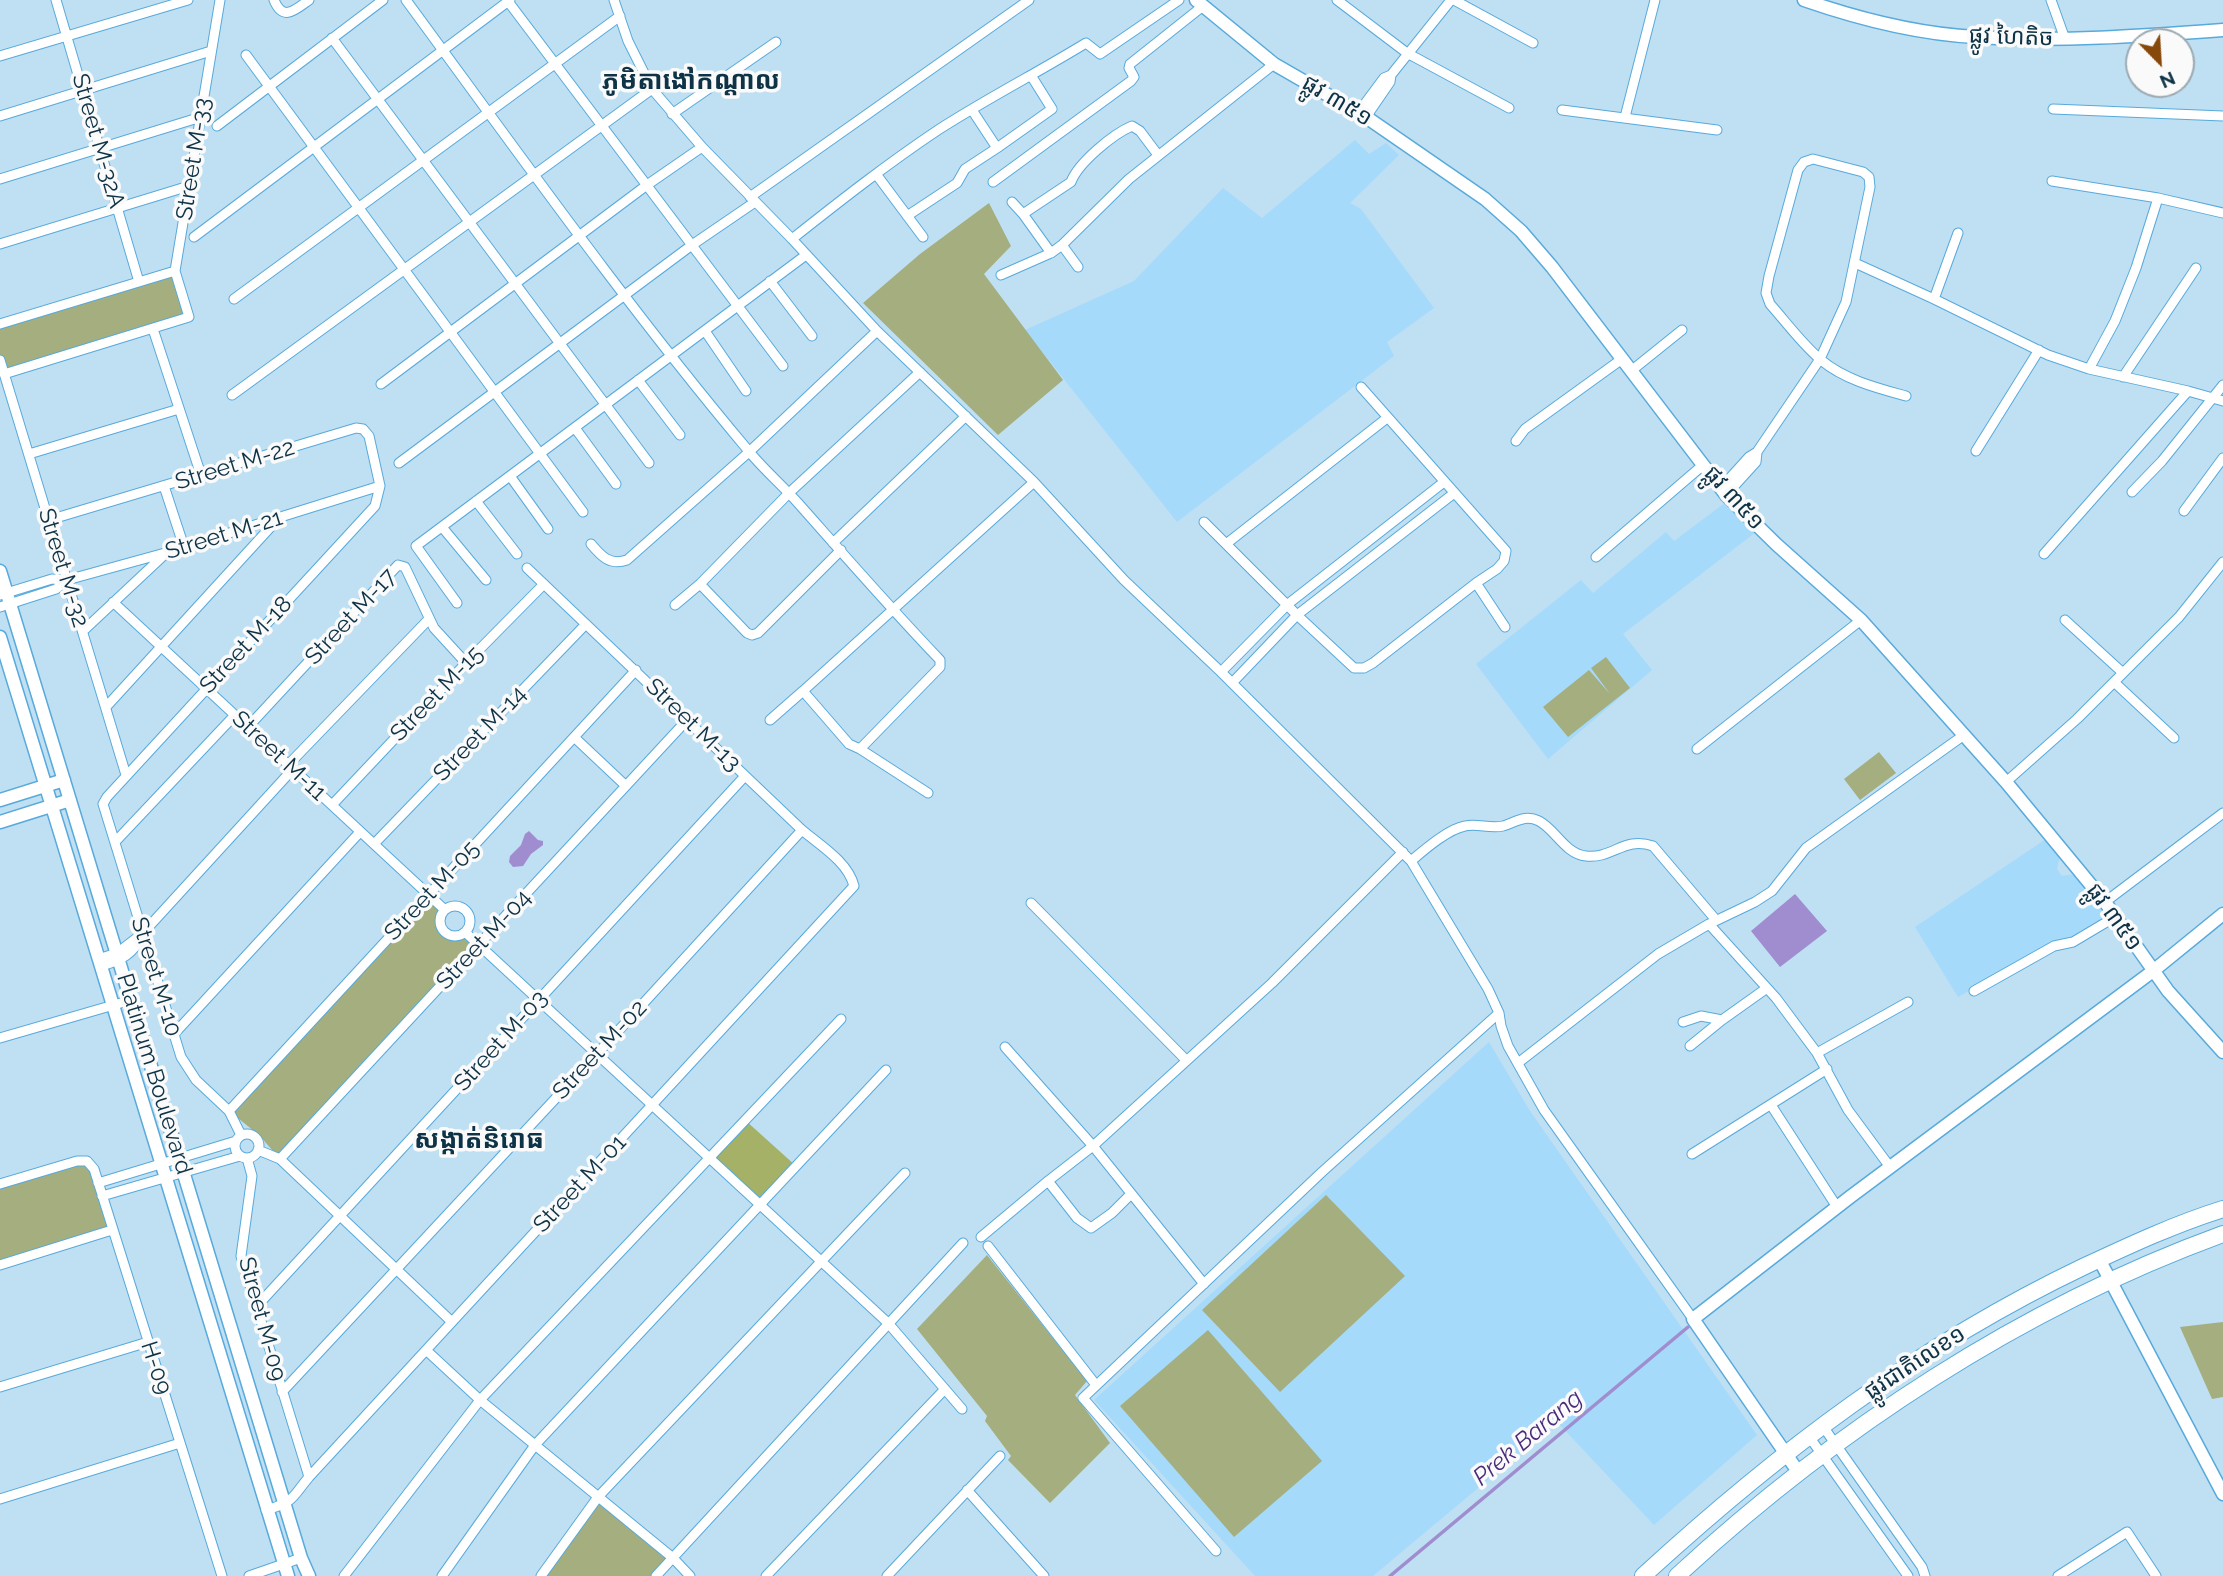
<!DOCTYPE html>
<meta charset="utf-8">
<style>
body{margin:0}
#map{position:relative;width:2223px;height:1576px;overflow:hidden;background:#bfdff3;font-family:Raleway,sans-serif}
canvas{display:block}
.north{position:absolute;left:2125px;top:28px;width:70px;height:70px;box-sizing:border-box;background:#fafafa;border:2px solid #9caab2;border-radius:50%;rotate:156deg;font-size:19px;font-weight:700;line-height:28px;text-align:center;color:#0e3246}
.north::after{content:'';display:block;margin:auto;width:24px;height:32px;background:#86480b;clip-path:polygon(50% 0,100% 100%,50% 72%,0 100%)}
</style>
<div id="map">
<canvas width="2223" height="1576"></canvas>
<div class="north">N</div>
</div>
<script>
const c = document.querySelector('canvas').getContext('2d');
c.lineJoin = 'round';
function fillPath(path, color) {
  c.fillStyle = color;
  c.fill(path, 'evenodd');
}
function stroke(path, color, width, dash) {
  c.strokeStyle = color;
  c.lineWidth = width;
  c.lineCap = dash ? 'butt' : 'round';
  c.setLineDash(dash || []);
  c.stroke(path);
}
function drawText(font, color, halo, rows, align = 'center') {
  c.font = font + ' Raleway,"Noto Sans Khmer",sans-serif';
  c.lineWidth = 7;
  c.setLineDash([]);
  c.textBaseline = 'middle';
  c.strokeStyle = halo;
  c.fillStyle = color;
  for (const [text, x, y, turn = 0] of rows) {
    c.save();
    c.translate(x, y);
    c.rotate((+turn || 0) * Math.PI / 180);
    c.textAlign = isNaN(turn) ? turn : align;
    if (halo) c.strokeText(text, 0, 0);
    c.fillText(text, 0, 0);
    c.restore();
  }
}
fillPath(new Path2D(`
 M1355,140L1369,154L1386,143L1399,155L1350,203L1361,209L1434,308L1387,342L1394,356L1177,522L1025,330L1134,281L1223,188L1262,218Z
 M1726,502L1756,532L1623,634L1652,670L1548,759L1476,664L1581,580L1593,593L1666,532L1674,541Z
 M2046,839L2060,856L2057,869L2062,876L2075,874L2108,916L2071,940L2055,942L1958,997L1915,927Z
 M1489,1042L1530,1111L1757,1435L1654,1525L1557,1422L1373,1576H1255L1094,1400Z`), '#a6dafb');
fillPath(new Path2D(`
 M989,203L1011,246L984,274L1063,380L998,435L863,303L920,254Z
 M175,271L189,317L4,374L0,360V324Z
 M1606,657L1630,688L1568,737L1543,707L1589,670L1610,694L1591,668Z
 M1879,752L1896,773L1860,800L1844,779Z
 M429,895L445,910L440,922L443,931L456,937L466,933L479,945L280,1159L259,1135L229,1111Z
 M87,1161L111,1229L0,1265V1184Z
 M1326,1195L1405,1276L1280,1392L1202,1310Z
 M987,1255L1087,1381L1075,1395L1110,1443L1050,1503L1008,1460L1011,1456L985,1421L987,1416L917,1329Z
 M2223,1322V1397L2212,1399L2180,1327Z
 M1208,1330L1322,1461L1234,1537L1120,1406Z
 M598,1497L673,1558L656,1576H541Z`), '#a5ae7e');
fillPath(new Path2D(`
 M745,1120L796,1166L760,1205L709,1159Z`), '#a4b166');
fillPath(new Path2D(`
 M529,831L538,840L543,841V845L531,854L523,866L513,867L509,862L510,856L521,845L525,834Z
 M1795,894L1827,931L1780,967L1751,931Z`), '#a08dd0');
stroke(new Path2D(`
 M1390,1576L1688,1327`), '#a08dd0', 3.5);
const street = new Path2D(`
 M56,0L139,282
 M274,0C283,22 295,10 309,0
 M406,0C517,151 626,305 747,449C762,468 781,484 798,503C845,556 891,609 940,660V667L860,749L928,793
 M507,0L783,366
 M614,0L628,41L652,89L702,147L792,239L877,331L1034,482L1124,580L1221,672L1411,861L1488,989L1499,1013L1501,1026L1508,1046L1544,1110L1693,1319
 M1337,0L1407,53L1509,108
 M1454,0L1533,43
 M2051,0L2065,39
 M332,38L649,463
 M246,55L583,512
 M0,56L188,0
 M2053,109L2223,116
 M1562,110L1717,130
 M1358,113L1384,78L1391,75L1451,0
 M672,114L776,42
 M0,116L211,51
 M1366,117L1390,82L1391,75
 M1625,117L1655,0
 M217,126L383,0
 M997,148L1052,109L1032,77
 M876,174L923,237
 M0,179L201,117
 M2052,181L2158,198L2223,213
 M993,182L1131,81L1134,77L1129,68L1130,64L1203,6
 M750,197L1029,0
 M1012,202L1023,214L1051,253
 M1023,214L1071,182C1078,163 1113,134 1132,126L1140,131L1158,155
 M907,216L957,183L965,169L997,148L972,110
 M194,237L510,0
 M792,239C840,201 887,164 938,130C986,99 1037,73 1086,43L1100,54L1179,0
 M0,244L189,186
 M1062,245L1078,267
 M1855,263L1934,299L2048,355L2089,369L2188,391L2223,401
 M1001,275L1051,253L1062,245L1129,179L1274,64
 M770,281L812,336
 M234,299L620,16
 M1934,299L1958,233
 M0,324L175,271
 M153,329L201,475
 M705,331L746,391
 M0,360L126,775
 M2089,369L2115,321L2136,268L2158,198
 M1631,371L1682,330
 M4,374L189,317L175,271L220,0
 M2123,377L2196,268
 M638,380L680,435
 M381,384L647,185L702,147
 M1361,387L1506,551L1504,561L1497,569L1476,583L1373,663L1364,668H1354L1297,615L1226,544L1387,418
 M232,395L652,89
 M575,428L616,484
 M1516,441L1525,429L1622,359
 M1976,451L2039,350
 M29,454L179,409
 M399,463L692,245L755,202
 M510,476L548,529
 M164,486L184,547
 M1721,488L1749,457L1757,452L1820,359L1846,302L1870,187L1869,177L1863,172L1813,159L1804,162L1798,170L1769,276L1766,293L1770,304C1786,322 1802,344 1821,360C1845,380 1877,388 1906,396
 M2132,492L2162,461L2223,385
 M1726,495L1756,462L1757,452
 M476,501L517,554
 M2184,511L2223,458
 M49,520L356,428L363,429L369,436L380,486L375,506L107,797L103,804L181,1057L196,1080L229,1111L241,1135
 M1204,522L1226,544
 M442,527L486,580
 M833,543L966,416
 M591,544C601,556 610,566 627,560L749,452L877,331
 M2044,554L2188,391
 M1596,557L1703,465
 M1476,583L1505,627
 M700,584L747,633L752,635L758,633L841,550
 M0,595L52,579L67,580L165,553L380,486
 M113,602L445,910
 M457,603L416,546L806,255
 M675,605L700,584L789,493L920,372
 M0,607L56,589L67,580
 M2065,620L2123,673
 M83,631L163,556
 M1221,672L1288,604L1444,482
 M2114,682L2174,738
 M1232,683L1297,615L1453,494
 M106,707L277,520
 M770,720L803,691
 M248,727L398,565L405,567L434,628L466,663
 M574,737L626,786
 M860,749L849,744L803,691L1034,482
 M1697,749L1861,620
 M288,765L429,619
 M2006,782L2077,719L2179,617L2223,562
 M332,805L466,663L544,584
 M115,842L235,715
 M374,844L586,624
 M1411,861C1424,850 1448,829 1465,826C1477,823 1490,829 1503,826C1516,822 1525,814 1539,821C1555,829 1565,854 1586,856C1613,859 1624,836 1653,846L1716,920
 M2105,902L2223,813
 M1031,903L1186,1060
 M440 921a15 15 0 1 1 30 0a15 15 0 1 1-30 0Z
 M1709,924L1776,998L1817,1053L1848,1110L1890,1167
 M466,933L888,1323L962,1409
 M98,959L117,953L143,933L293,769
 M101,966C120,961 134,954 142,935
 M1974,991L2054,946L2073,942L2115,917
 M1683,1022L1701,1016L1722,1020L1767,988
 M174,1034L360,832
 M0,1038L131,1000
 M1690,1046L1722,1020
 M1005,1047L1093,1146L1204,1284
 M1817,1053L1908,1002
 M1518,1063L1658,954L1709,924L1755,902L1772,891L1806,848L1964,735
 M1771,1105L1837,1207
 M229,1111L636,670
 M235 1146a12 12 0 1 1 24 0a12 12 0 1 1-24 0Z
 M258,1150L280,1159L452,1322
 M1692,1154L1827,1069
 M247,1158L252,1176L241,1256L309,1477
 M280,1159L687,720
 M98,1183L236,1141
 M0,1184L77,1161H87L94,1169L222,1576
 M1131,1194L1112,1213L1091,1228L1077,1218L1048,1181L1093,1146L1272,983L1403,852
 M102,1196L240,1156
 M981,1237L1048,1181
 M988,1246L1096,1385
 M0,1265L112,1230
 M256,1307L745,776
 M426,1350L480,1400L673,1558L690,1576
 M0,1387L148,1342
 M282,1392L597,1054L802,830
 M1822,1425L1922,1567L1925,1576
 M1808,1435L1908,1576
 M967,1490L1044,1576
 M0,1499L180,1443
 M266,1510C295,1502 292,1497 309,1477L854,886C848,862 821,846 802,830L527,568
 M1216,1551L1083,1398L1322,1172L1499,1013
 M249,1576L301,1558
 M344,1576L480,1400L841,1019
 M442,1576L535,1445L886,1070
 M541,1576L598,1497L905,1173
 M656,1576L963,1243
 M766,1576L945,1389
 M887,1576L1000,1456
 M2058,1576L2127,1532L2156,1576`);
const secondary = new Path2D(`
 M1196,0L1274,64L1366,117L1485,199L1521,231L1552,267L1726,495L1776,544L1861,620L2006,782L2105,902L2168,991L2223,1052
 M1804,0C1859,19 1917,34 1976,37C2059,42 2141,36 2223,30
 M0,571L301,1558L309,1576
 M0,637L288,1576
 M0,800L64,780
 M0,822L70,800
 M2099,1259L2223,1494
 M1799,1473L1693,1319L1850,1197L2153,971L2223,914`);
const highway = new Path2D(`
 M1643,1576C1778,1452 1919,1345 2085,1266C2130,1245 2175,1224 2223,1209
 M1677,1576C1835,1430 2020,1308 2223,1234`);
stroke(street, '#57aadb', 11);
stroke(secondary, '#57aadb', 15);
stroke(highway, '#57aadb', 18);
stroke(street, '#fff', 9);
stroke(secondary, '#fff', 12);
stroke(highway, '#fff', 16);
drawText('23px', '#0e3246', '#fafafa', [
 ["ផ្លូវ ហៃតិច",2011,37,2],
 ["ផ្លូវ ៣៥១",1337,101,31],
 ["Street M-32A",98,141,74],
 ["Street M-33",194,159,-81],
 ["Street M-22",235,465,-17],
 ["ផ្លូវ ៣៥១",1734,498,48],
 ["Street M-21",224,535,-17],
 ["Street M-32",63,568,73],
 ["Street M-17",351,617,-47],
 ["Street M-18",246,645,-47],
 ["Street M-15",437,694,-46],
 ["Street M-13",693,725,44],
 ["Street M-14",480,734,-46],
 ["Street M-11",279,756,43],
 ["Street M-05",432,891,-47],
 ["ផ្លូវ ៣៥១",2114,917,54],
 ["Street M-04",484,940,-47],
 ["Street M-10",156,977,73],
 ["Street M-03",501,1041,-48],
 ["Street M-02",600,1050,-47],
 ["Platinum Boulevard",154,1074,73],
 ["Street M-01",580,1184,-47],
 ["Street M-09",262,1319,75],
 ["ផ្លូវជាតិលេខ១",1915,1363,-33],
 ["H-09",156,1368,72]
]);
drawText('italic 24px', '#492b7b', '#fafafa', [
 ["Prek Barang",1528,1438,-40]
]);
drawText('bold 26px', '#0e3246', '#fafafa', [
 ["ភូមិតាងៅកណ្តាល",691,81],
 ["សង្កាត់និរោធ",479,1140]
]);
</script>
